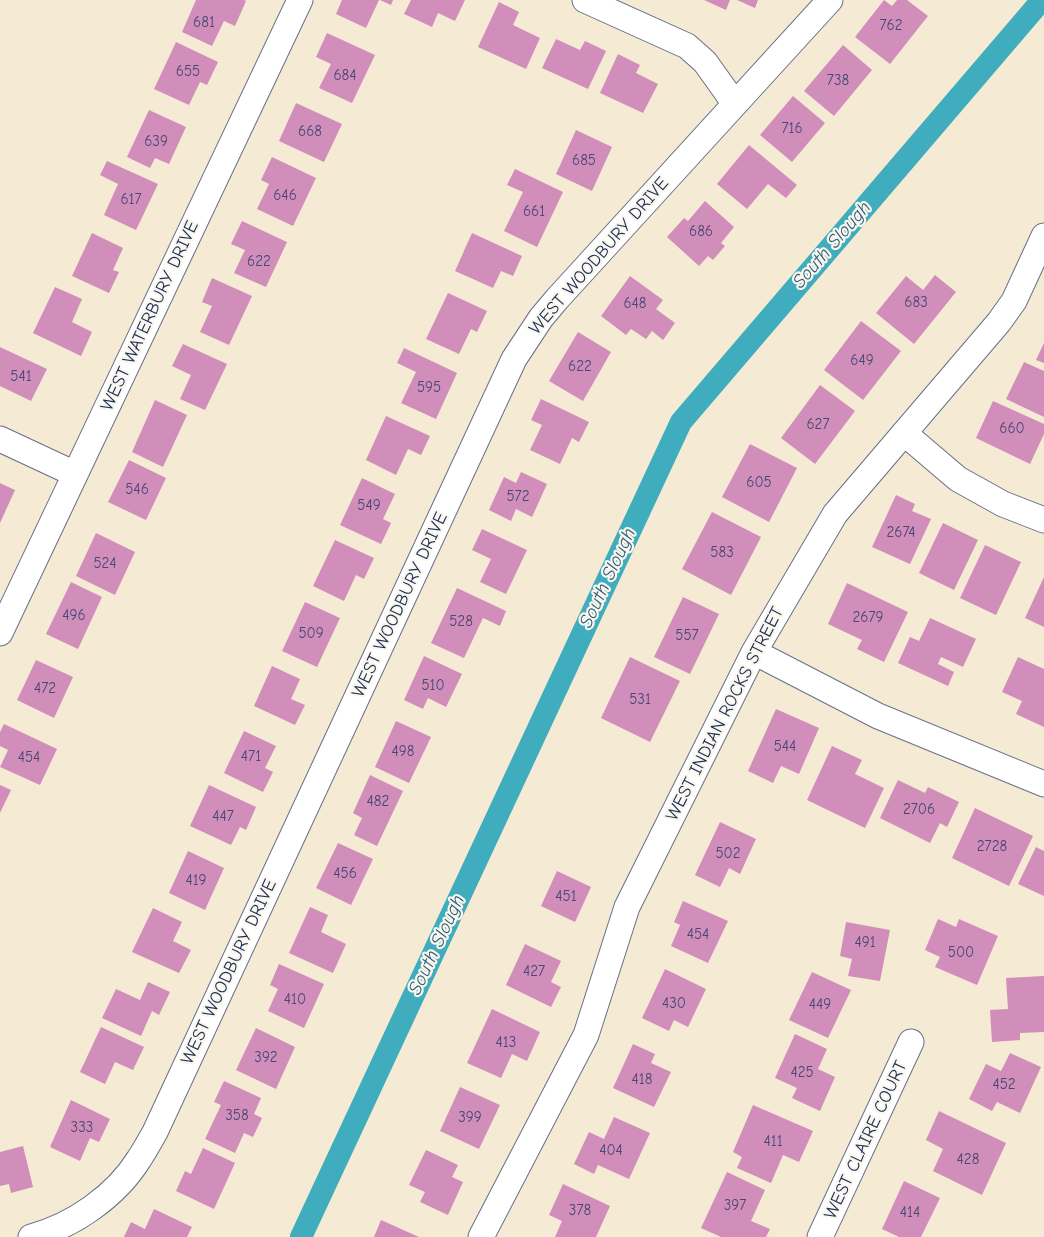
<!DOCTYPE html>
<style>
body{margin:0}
canvas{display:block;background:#f5ead3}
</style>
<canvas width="1044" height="1237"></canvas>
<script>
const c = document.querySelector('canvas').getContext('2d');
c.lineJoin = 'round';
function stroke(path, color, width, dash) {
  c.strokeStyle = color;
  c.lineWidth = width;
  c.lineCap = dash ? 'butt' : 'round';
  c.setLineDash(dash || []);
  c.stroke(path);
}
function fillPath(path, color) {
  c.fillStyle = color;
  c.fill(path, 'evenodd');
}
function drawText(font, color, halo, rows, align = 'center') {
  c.font = font + ' "Comic Neue",sans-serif';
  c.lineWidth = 4.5;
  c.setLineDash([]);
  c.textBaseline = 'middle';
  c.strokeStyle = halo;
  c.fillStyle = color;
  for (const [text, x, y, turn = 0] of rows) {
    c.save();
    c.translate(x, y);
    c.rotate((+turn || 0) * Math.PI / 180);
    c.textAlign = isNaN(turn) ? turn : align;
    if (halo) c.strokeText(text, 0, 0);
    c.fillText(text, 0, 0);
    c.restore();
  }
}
stroke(new Path2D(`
 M301,1237L681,422L1042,0`), '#3fadbd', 22);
fillPath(new Path2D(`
 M196,0H244L246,1L235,26L224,21L212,46L182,32Z
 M342,0H379L366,28L336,14Z
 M380,0H393L391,5Z
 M411,0H465L455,21L438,13L432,27L404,14Z
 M704,0H730L726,10Z
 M737,0H758L755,8Z
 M884,0L892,6L897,0H907L928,16L890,64L855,37Z
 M499,2L519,12L513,25L540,38L526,69L478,47Z
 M327,33L375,55L352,103L319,88L331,64L316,57Z
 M556,39L580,50L585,41L606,51L588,89L542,68Z
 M176,42L218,62L207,85L200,82L189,105L154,89Z
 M843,45L872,70L834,116L804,91Z
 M618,54L640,65L636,73L658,84L643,113L600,93Z
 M793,96L825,123L792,162L760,135Z
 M296,103L342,124L324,162L279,141Z
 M149,110L186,127L169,164L155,158L150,168L127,157Z
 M576,130L612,147L592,191L556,174Z
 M749,145L797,185L786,198L768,184L747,209L717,184Z
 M272,157L316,178L293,226L257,209L269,184L261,180Z
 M107,161L158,184L136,230L104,215L118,184L100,175Z
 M515,169L563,192L537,247L504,231L523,192L507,185Z
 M705,201L734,227L721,243L725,246L713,260L708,256L699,266L667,237L684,218L688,221Z
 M242,221L287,242L266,287L234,273L245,250L231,244Z
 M92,233L123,248L113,270L119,272L109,293L72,276Z
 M472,233L522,256L513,276L501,271L493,288L455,271Z
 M935,275L956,292L914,344L876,313L906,276L923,290Z
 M630,276L663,300L656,309L675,323L663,340L652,331L646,339L631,329L626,335L601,316Z
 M212,278L252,296L229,345L200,332L212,306L202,302Z
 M55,287L82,299L72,322L92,332L81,356L33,333Z
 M448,293L487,311L477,332L471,329L459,354L426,339Z
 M861,321L901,351L863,400L824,370Z
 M578,332L611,352L583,401L549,381Z
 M1044,343V363L1036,360Z
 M183,344L227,364L205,410L180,399L191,375L172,366Z
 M0,347L47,369L31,401L0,386Z
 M404,348L457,373L436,419L401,403L416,372L397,363Z
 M1024,362L1044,371V417L1006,399Z
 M820,385L855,411L815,464L781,438Z
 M541,399L589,422L579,442L572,438L560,464L530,450L542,425L531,420Z
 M155,400L187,415L163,467L132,452Z
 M993,401L1044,424V434L1030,464L976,438Z
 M386,416L430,436L421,455L408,449L396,475L366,460Z
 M750,444L797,468L769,522L722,497Z
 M129,460L166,478L146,520L108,502Z
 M521,472L547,484L532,517L516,509L511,521L489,510L504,477L516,483Z
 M362,478L395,494L383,519L391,523L381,544L340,525Z
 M0,483L15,490L0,523Z
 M896,495L915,504L912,511L931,519L910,564L872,547Z
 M712,512L761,537L731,595L682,569Z
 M943,523L978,540L954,590L919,573Z
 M482,529L527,550L506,594L480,582L491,559L472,550Z
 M96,533L135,552L115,595L76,576Z
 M335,540L374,558L364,579L356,575L344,601L313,586Z
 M985,545L1021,562L996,615L960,598Z
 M1044,577V627L1025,618Z
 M71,582L102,597L78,649L46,634Z
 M847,583L908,612L884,662L857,649L862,640L828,624Z
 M457,588L506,611L500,626L483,618L464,658L431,643Z
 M683,597L719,614L690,674L654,657Z
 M305,602L340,618L317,667L282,651Z
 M930,618L976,639L963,667L941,657L938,664L954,672L948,686L898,663L910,637L919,641Z
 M424,656L462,674L446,707L428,698L423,709L404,700Z
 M630,657L680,681L650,742L601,718Z
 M1018,657L1044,669V727L1016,714L1022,701L1002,692Z
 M36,660L73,677L54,718L17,700Z
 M272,666L300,679L291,699L305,705L295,725L254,706Z
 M776,709L819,728L799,774L781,766L773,783L748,771Z
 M396,721L431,737L409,783L375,767Z
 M4,724L57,749L40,785L0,767L8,750L0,746V732Z
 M244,731L276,746L265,768L273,772L263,792L224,773Z
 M832,746L862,760L855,774L884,788L865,828L807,800Z
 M370,775L403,791L377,846L354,835L362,818L353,813Z
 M898,780L925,793L928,787L959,802L947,827L940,823L930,843L880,818Z
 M0,785L11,790L0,813Z
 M209,785L256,807L246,830L240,827L231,845L190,826Z
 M975,808L1033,836L1009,886L952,858Z
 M720,822L756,839L740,874L729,868L720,887L695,875Z
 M338,843L373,859L351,905L316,888Z
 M1036,847L1044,851V896L1018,884Z
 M188,851L224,868L205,910L169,893Z
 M557,871L591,887L575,922L541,906Z
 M683,901L728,921L708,963L671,946L680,925L674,922Z
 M310,907L328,915L321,932L346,944L333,973L289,953Z
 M153,908L182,922L173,941L191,950L179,973L132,952Z
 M938,919L956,927L959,919L998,936L977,985L935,967L940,957L925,950Z
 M846,922L890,930L880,981L848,976L852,959L840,956Z
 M525,944L561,961L551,982L561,987L551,1007L506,985Z
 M279,964L324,984L304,1028L268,1011L278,989L270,985Z
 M665,969L706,989L688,1027L674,1020L669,1031L642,1018Z
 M812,972L851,990L828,1038L789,1020Z
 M1044,976V1032L1020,1033V1040L992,1042L990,1010L1008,1009L1006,978Z
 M148,982L170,992L159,1015L152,1011L141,1036L102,1018L116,989L140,1000Z
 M492,1009L540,1032L527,1061L512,1054L501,1078L467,1063Z
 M101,1027L144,1047L133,1070L115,1062L105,1084L80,1072Z
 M256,1028L295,1047L276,1089L236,1070Z
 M795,1034L827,1049L818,1069L835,1077L820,1111L792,1098L797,1088L775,1078Z
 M633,1044L655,1054L651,1063L671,1072L654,1107L613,1088Z
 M1010,1053L1041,1067L1020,1113L997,1102L992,1111L969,1099L986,1064L1001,1071Z
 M224,1081L261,1098L254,1114L262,1118L253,1137L244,1133L235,1153L205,1139L221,1105L214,1102Z
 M460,1087L500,1105L479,1149L440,1131Z
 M71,1100L110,1119L99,1142L90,1138L80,1161L50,1147Z
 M753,1105L813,1131L799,1162L783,1155L771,1183L737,1168L742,1157L733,1152Z
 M939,1111L1006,1143L982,1195L933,1171L943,1149L926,1140Z
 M614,1117L650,1133L629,1179L598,1165L594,1174L574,1164L589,1132L604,1139Z
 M23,1146L33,1187L11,1193L9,1184L0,1186V1152Z
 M203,1148L235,1163L214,1209L176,1191L185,1171L191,1174Z
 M426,1150L458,1165L452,1177L463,1182L448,1215L420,1202L425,1192L409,1185Z
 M727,1172L765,1190L751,1221L770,1229L766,1237H721L701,1228Z
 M904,1181L940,1198L921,1237H899L882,1229Z
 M563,1184L610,1206L596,1237H555L562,1221L549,1215Z
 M154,1209L192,1227L187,1237H124L131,1222L145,1229Z
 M381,1220L419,1237H374Z`), '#d18ebb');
const minor = new Path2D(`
 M585,0L687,46L705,62L735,104
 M904,433L958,479L1003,504L1044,520
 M0,439L75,474
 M0,633L300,0
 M754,652L878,716L1044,784
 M31,1237C73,1226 116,1196 139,1159C145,1150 150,1141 155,1132L514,359L541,318L557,299L830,0
 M481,1237L586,1035L627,907L754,652L835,514L999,322L1014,301L1044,236
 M820,1237L911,1042`);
stroke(minor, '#677087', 27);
stroke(minor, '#fff', 25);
drawText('15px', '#484775', null, [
 ["681",204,23],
 ["762",891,26],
 ["655",188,72],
 ["684",345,76],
 ["738",838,81],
 ["716",792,129],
 ["668",310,132],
 ["639",156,142],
 ["685",584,161],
 ["646",285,196],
 ["617",131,200],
 ["661",534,212],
 ["686",701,232],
 ["622",259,262],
 ["683",916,303],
 ["648",635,304],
 ["649",862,361],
 ["622",580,367],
 ["541",21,377],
 ["595",429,388],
 ["627",818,425],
 ["660",1012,429],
 ["605",759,483],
 ["546",137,490],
 ["572",518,497],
 ["549",369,506],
 ["2674",901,533],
 ["583",722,553],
 ["524",105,564],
 ["496",74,616],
 ["2679",868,618],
 ["528",461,622],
 ["509",311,634],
 ["557",687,636],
 ["510",433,686],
 ["472",45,689],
 ["531",640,700],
 ["544",785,747],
 ["498",403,752],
 ["471",251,757],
 ["454",29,758],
 ["482",378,802],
 ["2706",919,810],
 ["447",223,817],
 ["2728",992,847],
 ["502",728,854],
 ["456",345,874],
 ["419",196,881],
 ["451",566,897],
 ["454",698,935],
 ["491",865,943],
 ["500",961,953],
 ["427",534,972],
 ["410",295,1000],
 ["430",674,1004],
 ["449",820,1005],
 ["413",506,1043],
 ["392",266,1058],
 ["425",802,1073],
 ["418",642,1080],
 ["452",1004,1085],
 ["358",237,1116],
 ["399",470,1118],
 ["333",82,1128],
 ["411",773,1142],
 ["404",611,1151],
 ["428",968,1160],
 ["397",735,1206],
 ["378",580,1211],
 ["414",910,1213]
]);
drawText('18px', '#1b2f5e', '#fbf7ec', [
 ["WEST WOODBURY DRIVE",599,256,-49],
 ["WEST WATERBURY DRIVE",150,316,-65],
 ["WEST WOODBURY DRIVE",400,605,-65],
 ["WEST INDIAN ROCKS STREET",725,714,-63],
 ["WEST WOODBURY DRIVE",229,972,-65],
 ["WEST CLAIRE COURT",866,1140,-65]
]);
drawText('italic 19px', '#285b7f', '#fbf7ec', [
 ["South Slough",832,245,-49],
 ["South Slough",608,578,-65],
 ["South Slough",437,945,-65]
]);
</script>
